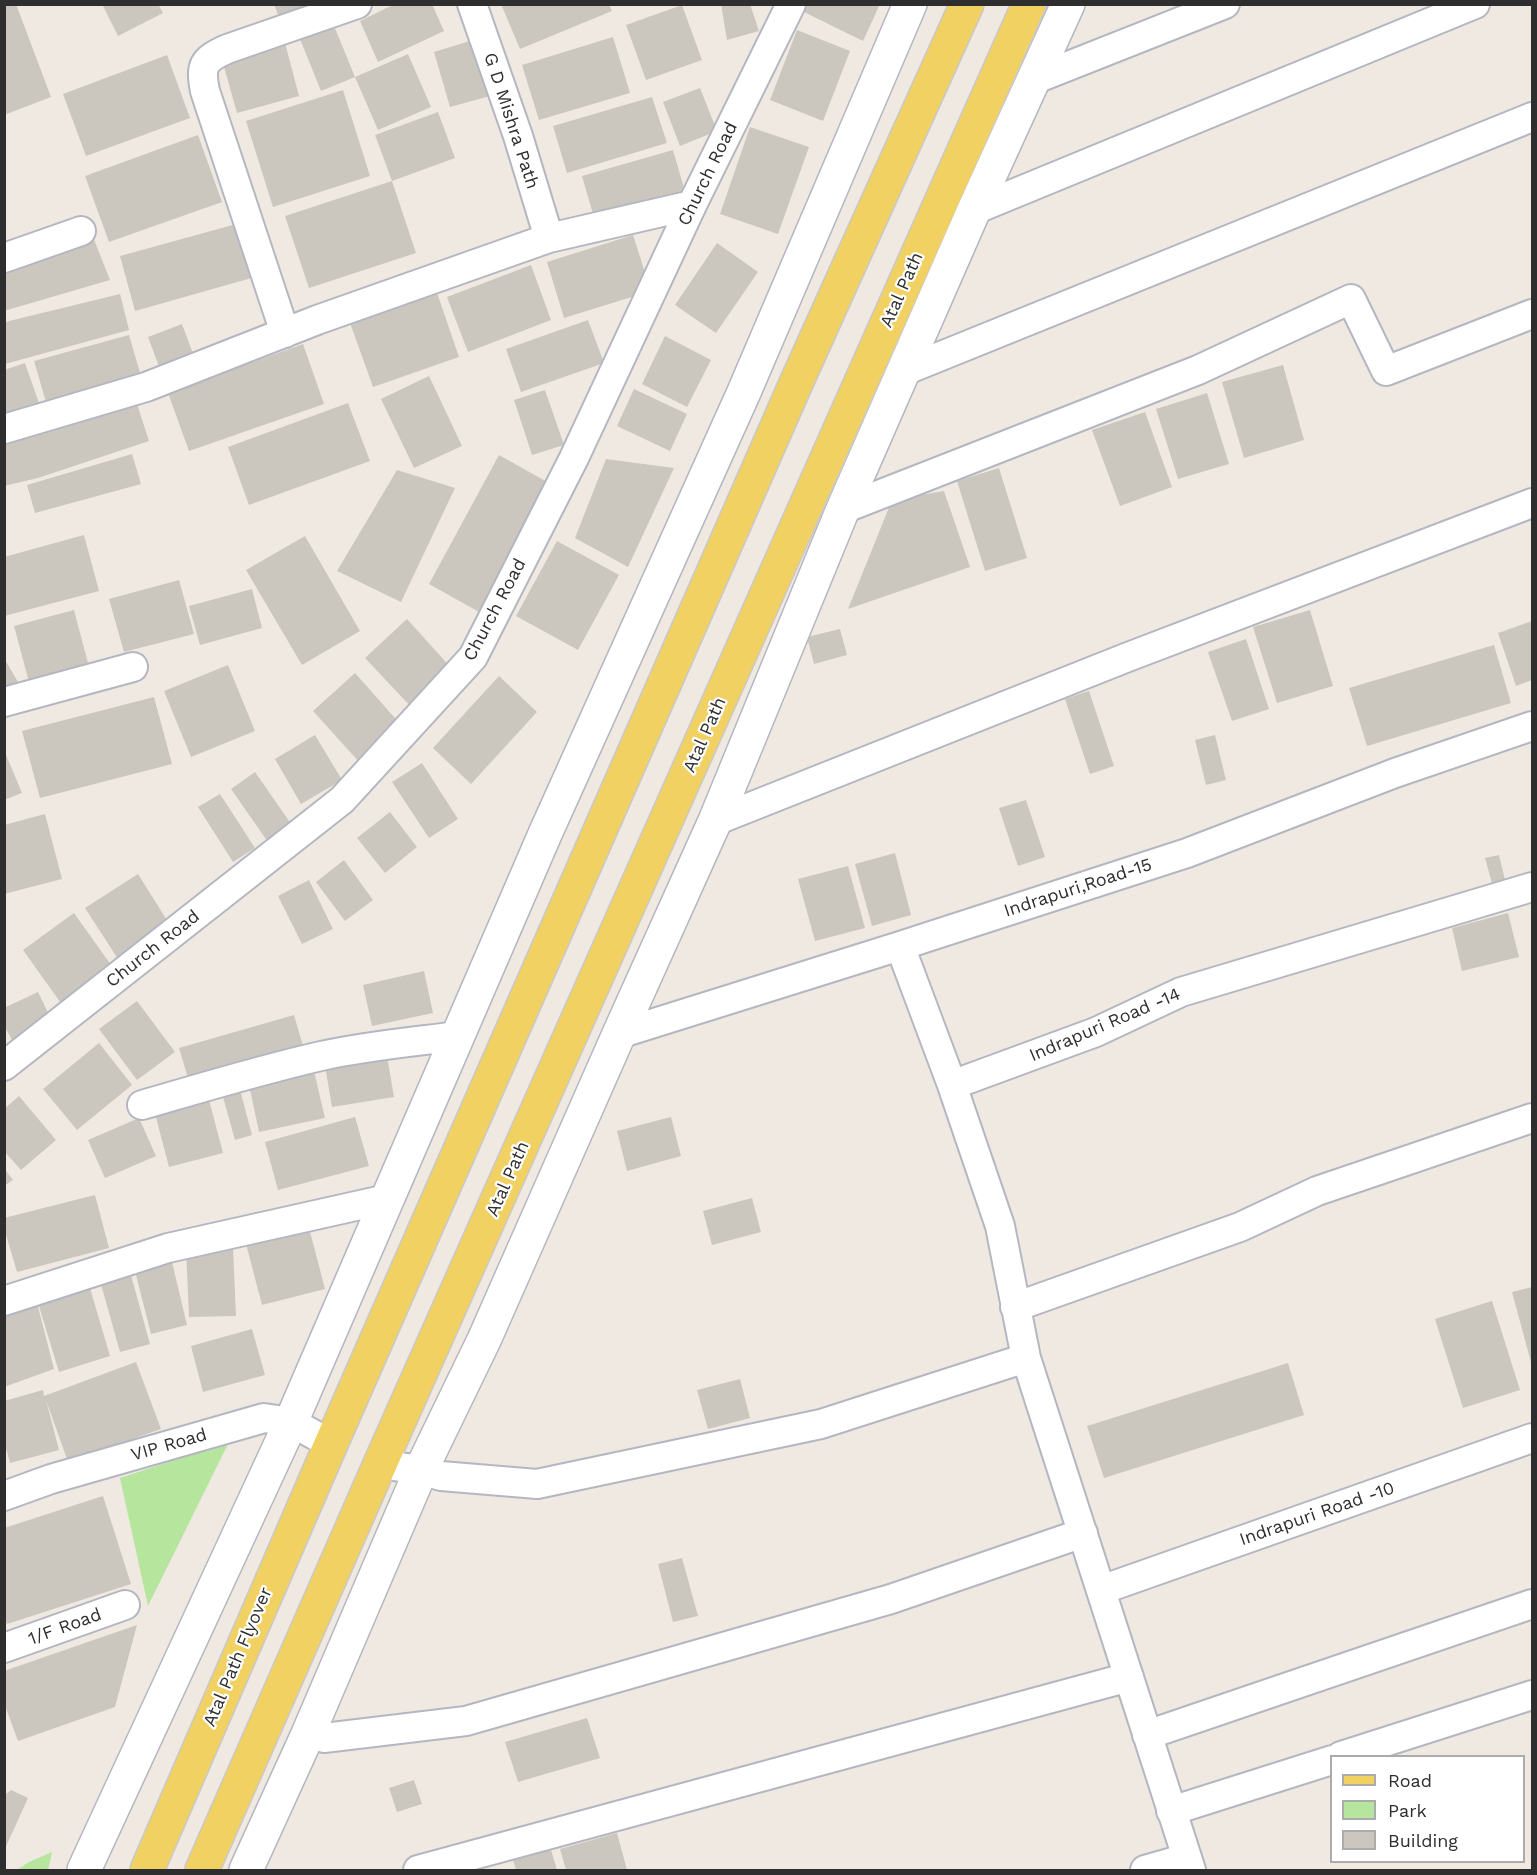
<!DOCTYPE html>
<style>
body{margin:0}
#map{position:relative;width:1537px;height:1875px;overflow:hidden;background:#efe9e1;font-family:"Work Sans",sans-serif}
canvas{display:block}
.frame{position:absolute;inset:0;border:6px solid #2e2e2e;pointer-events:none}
.legend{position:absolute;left:1330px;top:1755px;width:195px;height:108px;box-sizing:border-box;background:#fff;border:2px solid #ababab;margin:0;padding:8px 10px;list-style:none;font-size:18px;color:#2e2e2e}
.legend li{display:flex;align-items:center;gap:12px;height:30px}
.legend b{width:30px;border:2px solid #ababab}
</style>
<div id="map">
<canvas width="1537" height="1875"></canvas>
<div class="frame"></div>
<ul class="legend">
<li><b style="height:8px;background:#f2d163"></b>Road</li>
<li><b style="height:16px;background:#b6e59e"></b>Park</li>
<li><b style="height:16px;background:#cbc7bf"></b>Building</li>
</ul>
</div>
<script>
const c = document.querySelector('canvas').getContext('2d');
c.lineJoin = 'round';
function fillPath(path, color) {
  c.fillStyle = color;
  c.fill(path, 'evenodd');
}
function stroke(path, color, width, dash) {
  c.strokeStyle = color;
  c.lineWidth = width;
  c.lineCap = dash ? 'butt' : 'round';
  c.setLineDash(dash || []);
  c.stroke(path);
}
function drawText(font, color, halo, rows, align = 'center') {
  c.font = font + ' "Work Sans",sans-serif';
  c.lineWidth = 4.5;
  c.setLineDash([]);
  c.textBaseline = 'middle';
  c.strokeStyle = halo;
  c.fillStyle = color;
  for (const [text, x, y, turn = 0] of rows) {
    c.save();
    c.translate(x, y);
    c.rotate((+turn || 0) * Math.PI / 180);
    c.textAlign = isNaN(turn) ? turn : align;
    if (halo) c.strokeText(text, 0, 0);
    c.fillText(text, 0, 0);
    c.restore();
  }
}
fillPath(new Path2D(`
 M229,1442L148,1606L120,1478Z
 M52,1852L48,1870H17L29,1862Z`), '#b6e59e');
fillPath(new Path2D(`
 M4,4H16L51,97L4,115Z
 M102,4H158L163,13L118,36Z
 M274,4H303L305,9L280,20Z
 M395,4H432L444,31L378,62L360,21Z
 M501,4H609L612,11L520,49Z
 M721,4H750L759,31L727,40Z
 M808,4H880L863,41L804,12Z
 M682,5L702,60L646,80L626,25Z
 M332,21L355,77L321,91L298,34Z
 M797,30L850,51L823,121L770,100Z
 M613,37L630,93L539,120L522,65Z
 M284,39L299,96L237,113L221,56Z
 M473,40L490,96L450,107L434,52Z
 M408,54L431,107L378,130L355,77Z
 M167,55L190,118L86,156L63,94Z
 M700,88L717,131L680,146L663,102Z
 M343,90L370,176L273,207L246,121Z
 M652,97L667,143L567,173L553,126Z
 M438,112L455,158L392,181L375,135Z
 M750,127L809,147L778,234L720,214Z
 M198,135L222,202L109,242L85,176Z
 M673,150L686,195L595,221L582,176Z
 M392,181L416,253L309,288L285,216Z
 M240,223L255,277L135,311L120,256Z
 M91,232L110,280L4,311V264Z
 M633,235L651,291L564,318L547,262Z
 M717,243L758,272L716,333L675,305Z
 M531,265L551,320L468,352L447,297Z
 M436,290L459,357L373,387L349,320Z
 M120,294L129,330L5,364V322Z
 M588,320L604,363L521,392L506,349Z
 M182,324L195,359L161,372L148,337Z
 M129,335L141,376L46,402L34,361Z
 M665,336L711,360L687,407L642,384Z
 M303,344L324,404L189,451L168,393Z
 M25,363L40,406L4,418V370Z
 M1283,365L1304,440L1244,458L1222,382Z
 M429,376L462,446L414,468L381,399Z
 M634,389L687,414L670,451L617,426Z
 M545,390L564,445L532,455L514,400Z
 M1207,393L1229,464L1178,479L1156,409Z
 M348,403L370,461L249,505L228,447Z
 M137,404L149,441L38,478L4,486V441L27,435L28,438Z
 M1145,412L1172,487L1120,506L1092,430Z
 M132,454L141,484L35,513L27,485Z
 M499,455L549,483L479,612L429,584Z
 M606,459L674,468L628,567L575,538Z
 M999,468L1027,558L985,571L957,481Z
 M397,470L455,488L401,602L337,571Z
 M944,491L970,567L848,609L892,500Z
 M84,535L99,591L4,616V557Z
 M305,536L360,631L302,665L246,570Z
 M557,541L619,575L578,650L516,616Z
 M179,580L194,634L124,652L109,599Z
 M252,589L262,628L200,645L189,606Z
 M74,610L89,667L29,682L14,626Z
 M1310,610L1333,686L1277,703L1253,627Z
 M407,619L454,671L413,709L365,658Z
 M1532,621V680L1516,686L1498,633Z
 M840,629L847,655L814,664L807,637Z
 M1246,639L1269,709L1232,721L1208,652Z
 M1494,645L1511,703L1367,746L1349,688Z
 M4,658L18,682L4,690Z
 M228,665L255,731L191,757L164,691Z
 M355,673L402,726L361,764L313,711Z
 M499,676L537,712L471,784L433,748Z
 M1089,691L1114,766L1090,774L1065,699Z
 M154,697L172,764L40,798L22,731Z
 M315,735L342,780L301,804L275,759Z
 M1215,735L1226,780L1206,785L1195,740Z
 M4,750L22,793L4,800Z
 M422,763L458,819L429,838L392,782Z
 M255,772L294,828L270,845L231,789Z
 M220,794L255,848L233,862L198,807Z
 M1026,800L1045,857L1018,866L999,808Z
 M390,812L417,847L385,873L357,838Z
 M45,814L62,879L4,894V825Z
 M895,853L911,915L872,926L855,864Z
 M1499,855L1506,884L1493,887L1485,858Z
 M344,860L373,900L345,921L316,882Z
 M848,866L865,928L815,941L798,879Z
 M138,874L170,925L118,959L85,908Z
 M309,880L333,929L302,944L278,896Z
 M74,913L114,969L63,1006L23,950Z
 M1508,913L1519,957L1462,971L1452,928Z
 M424,971L433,1013L372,1026L363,985Z
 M38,992L54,1025L14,1044L4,1025V1008Z
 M137,1001L175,1052L137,1080L99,1029Z
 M294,1015L303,1046L188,1078L179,1048Z
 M99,1043L132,1085L77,1130L43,1089Z
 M386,1050L394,1097L332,1107L324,1060Z
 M314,1071L325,1118L259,1132L249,1085Z
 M239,1086L252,1135L235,1140L221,1090Z
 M19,1096L56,1140L21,1170L4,1151V1109Z
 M208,1096L223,1153L169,1167L154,1110Z
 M355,1117L369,1166L278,1190L265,1142Z
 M671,1117L681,1156L627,1171L617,1131Z
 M139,1118L156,1156L105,1178L88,1140Z
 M4,1168L13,1180L4,1186Z
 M95,1195L109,1248L17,1272L4,1228V1218Z
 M752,1198L761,1232L712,1245L703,1211Z
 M308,1224L325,1289L262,1305L245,1240Z
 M233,1248L236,1316L189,1317L186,1249Z
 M172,1262L187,1325L151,1334L135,1271Z
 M129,1268L150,1344L120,1352L99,1277Z
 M1532,1287V1366L1512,1292Z
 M90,1288L110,1356L59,1372L38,1303Z
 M1492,1301L1520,1390L1463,1408L1435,1319Z
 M37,1303L54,1369L4,1387V1315Z
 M252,1329L265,1375L203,1392L191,1346Z
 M136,1362L161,1429L68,1462L46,1400L59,1450L10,1463L4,1441V1401L43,1390L44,1396Z
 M1288,1363L1304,1415L1104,1478L1087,1426Z
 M740,1379L750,1418L708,1429L697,1390Z
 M103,1496L131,1584L7,1624L4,1617V1528Z
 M682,1558L698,1616L673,1622L658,1564Z
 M137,1625L115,1707L18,1741L4,1703V1671Z
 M587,1718L600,1758L518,1782L505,1742Z
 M414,1780L422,1804L397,1812L389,1788Z
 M11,1790L28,1798L4,1851V1793L6,1794Z
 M617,1833L627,1870H566L560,1849Z
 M549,1843L557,1870H516L511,1854Z`), '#cbc7bf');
const minor = new Path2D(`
 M472,4L518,136L549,238
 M1033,80L1225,4
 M974,210L1475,4
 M4,258L81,231
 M285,333L205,91C200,65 203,60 227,49L357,4
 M904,371L1532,117
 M4,429L146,387L317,320L549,238L692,205
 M843,509L1198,370L1351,299L1386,371L1532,314
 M4,702L133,667
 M715,821L1128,657L1532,503
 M900,946L952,1085
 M619,1034L900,946L1187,853L1395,773L1532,726
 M4,1066L342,800L473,657L574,458L692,205L791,4
 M142,1105C201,1088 260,1070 321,1056C366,1046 412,1042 458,1036
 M4,1301L168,1248L387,1199
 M1015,1307L1240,1227L1317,1191L1532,1118
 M380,1464L421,1470L441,1476L537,1484L821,1424L1026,1358
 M4,1496L51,1479L264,1418L291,1422L331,1444
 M1101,1590L1532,1438
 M4,1648L125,1605
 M308,1734L324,1738L466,1721L891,1599L1083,1533
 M1147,1735L1532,1604
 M1341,1756L1532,1695
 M1171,1811L1332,1760
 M418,1870L1129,1677
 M1145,1870L1187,1858
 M1191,1870L1026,1358L1000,1226L952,1085L1096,1032L1181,992L1532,887`);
const tertiary = new Path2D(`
 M84,1870L291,1422L545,834L744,392L910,4
 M246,1870L308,1734L421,1470L484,1340L619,1034L715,821L843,509L974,210L1068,4`);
const primary = new Path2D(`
 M147,1870L331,1444L797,381L967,4
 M202,1870L380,1464L1029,4`);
stroke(minor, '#b4b7c1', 32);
stroke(tertiary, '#b4b7c1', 36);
stroke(primary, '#c9c9c9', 36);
stroke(minor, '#fff', 28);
stroke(tertiary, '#fff', 33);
stroke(primary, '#f2d163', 33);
drawText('18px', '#2e2e2e', '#fff', [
 ["G D Mishra Path",511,121,72],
 ["Church Road",708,174,-64],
 ["Atal Path",902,290,-66],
 ["Church Road",495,610,-62],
 ["Atal Path",705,735,-66],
 ["Indrapuri,Road-15",1078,888,-18],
 ["Church Road",153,949,-38],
 ["Indrapuri Road -14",1105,1025,-23],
 ["Atal Path",508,1179,-66],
 ["VIP Road",169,1445,-16],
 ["Indrapuri Road -10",1317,1514,-19],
 ["1/F Road",65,1627,-20],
 ["Atal Path Flyover",238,1657,-67]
]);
</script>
